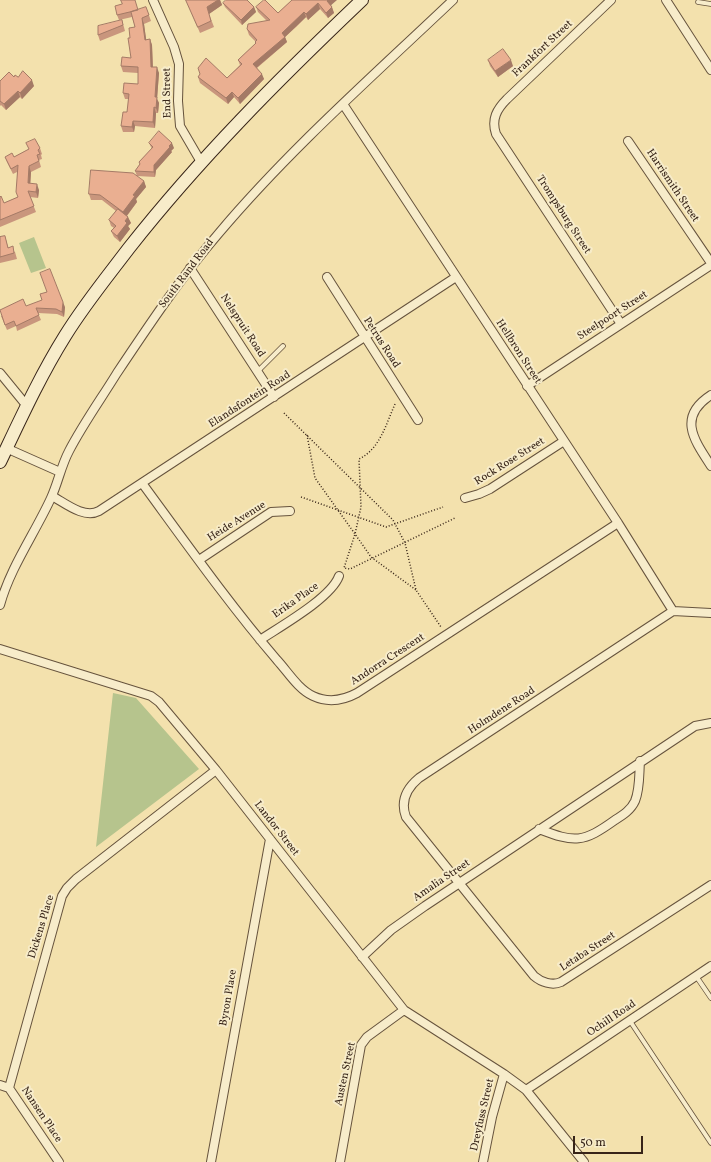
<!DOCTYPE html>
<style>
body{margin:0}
#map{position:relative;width:711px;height:1162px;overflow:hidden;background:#f3e1ad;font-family:Vollkorn,serif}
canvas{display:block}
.scale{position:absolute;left:573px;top:1136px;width:70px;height:18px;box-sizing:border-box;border:2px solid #372418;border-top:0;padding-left:5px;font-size:12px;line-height:14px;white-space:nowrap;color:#372418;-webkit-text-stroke:3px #f7ecca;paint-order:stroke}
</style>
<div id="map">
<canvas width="711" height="1162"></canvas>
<div class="scale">50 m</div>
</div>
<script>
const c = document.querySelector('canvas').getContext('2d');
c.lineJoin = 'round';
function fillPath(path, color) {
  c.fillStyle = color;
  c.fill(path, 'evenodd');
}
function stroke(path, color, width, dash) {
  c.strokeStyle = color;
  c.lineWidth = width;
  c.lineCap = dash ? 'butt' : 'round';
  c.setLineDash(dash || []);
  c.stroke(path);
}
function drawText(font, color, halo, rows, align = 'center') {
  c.font = font + ' Vollkorn,serif';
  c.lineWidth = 4;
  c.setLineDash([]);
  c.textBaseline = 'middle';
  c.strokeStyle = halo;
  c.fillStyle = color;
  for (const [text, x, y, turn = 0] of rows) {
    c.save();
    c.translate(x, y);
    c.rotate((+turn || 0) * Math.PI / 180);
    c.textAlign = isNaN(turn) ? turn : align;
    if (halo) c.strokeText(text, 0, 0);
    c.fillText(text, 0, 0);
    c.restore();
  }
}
fillPath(new Path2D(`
 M34,237L46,268L31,273L19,243Z
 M113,693L136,698L199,769L96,847Z`), '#b6c48d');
const lane = new Path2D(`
 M698,2L711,4
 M258,371L283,346
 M696,976L711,998
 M630,1021L711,1143`);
const street = new Path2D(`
 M153,0L174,47L179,64L178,101L180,126L201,162
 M611,0L507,99C497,109 491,119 496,134L621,324
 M666,0L711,70
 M343,104L618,523L673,611
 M628,141L711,263
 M190,268L274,397
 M327,277L418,420
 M0,373L27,406
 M527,386L711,265
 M711,395C677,417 694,440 711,466
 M6,448L60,472
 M142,483C186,543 229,604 277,660C288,672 298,689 313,696C328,703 344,700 357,693L618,523
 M52,496C65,503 84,519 99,511L456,277
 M465,498L479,494L490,489L564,441
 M199,560L271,512L290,511
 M0,605C10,568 35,533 51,498C58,483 61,466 69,451C83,424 101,399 117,373C149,325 181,277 219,233C290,149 373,76 453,0
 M711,613L673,611L419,778C407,788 400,801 406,817L534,976C541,982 552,986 561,982L711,885
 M260,640C281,626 331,598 339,576
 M0,649L151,696L159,702L216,770L404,1010L504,1074L526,1090L584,1162
 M539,829C575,843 583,843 615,820C623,815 631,810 635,801C640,789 639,775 640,761
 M362,957L391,930L425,906L695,726L711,723
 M0,1085L9,1088L59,1162
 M9,1088L62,896L67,888L76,879L216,770
 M526,1090L711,966
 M211,1162L270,839
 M340,1162L361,1045L367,1037L404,1010
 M483,1162L492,1117L504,1074`);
const secondary = new Path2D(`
 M0,462C20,420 40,376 65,336C84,305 107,277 129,248C200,158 279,79 362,0`);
stroke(lane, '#66533d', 5.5);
stroke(street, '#66533d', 10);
stroke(secondary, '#372418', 14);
stroke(new Path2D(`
 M395,404C386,424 380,449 359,459L361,507L355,534L344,568L350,569L455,518
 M284,413L393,520L405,543L416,590L441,627
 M307,435L315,478L355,534L371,557L416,590
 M301,497L386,527L443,507`), '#372418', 1.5, [1, 2]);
stroke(lane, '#f7ecca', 4);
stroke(street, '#f7ecca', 8);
stroke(secondary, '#f7ecca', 12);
fillPath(new Path2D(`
 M186,0H220L222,5L209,14L214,27L200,33Z
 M292,0L331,5L334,13L328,18L320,9L308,20L306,17L296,27L285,37L287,42L257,68L264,79L240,104L234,97L228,104L200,83L198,77L227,78L240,65L238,60L255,44V41L249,35L247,29L267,21L258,12L256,7L278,13Z
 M223,3L254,7L256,12L242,25L225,7Z
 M122,4L138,10L146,7L151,21L144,24L146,40L150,39L152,45L153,67L159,73L157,99L159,103L158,113H156L155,128L135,126L134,132H123L121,126L127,112L129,99H125L123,93L138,84V73L123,72L121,66L131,58L130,38L135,27L132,17L119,20L117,15Z
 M122,20L125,31L100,41L98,35Z
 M488,60L513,66L498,77L490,66Z
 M14,77H18L34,86L22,99L20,97L6,110L1,105L0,106V81Z
 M149,143L174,148L171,151L172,152L156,170L155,177L137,176L135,171L140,164L139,162L152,149Z
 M40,148L42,154L41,155L42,159L39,160L41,167L31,172L30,184L39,190L38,198L30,197L36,212L0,227V197L4,203L18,197L17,172L13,174L7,162L5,157H14L29,149Z
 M144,181L146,187L136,199L137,202L127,216L131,223L128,226L130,229L120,242L114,237L111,231L114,228L111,226L109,220L116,211L102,200H91L89,194Z
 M5,236L8,247L15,252L17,259L0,263V237Z
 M26,306L65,307L64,317L57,314L38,313L41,320L17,331L16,326L7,330L1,316Z`), '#c9967d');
fillPath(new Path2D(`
 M218,0H220L222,5L209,14L207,7Z
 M328,0H337L329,7L327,1Z
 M318,3L320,9L308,20L306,14Z
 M254,7L256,12L242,25L241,20Z
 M332,7L334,13L328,18L326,13Z
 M304,12L306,17L284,38L285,37L287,42L255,69L253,64L282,33Z
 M142,18L144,24L147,45L145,40Z
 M150,39L152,45L153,73L151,67Z
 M511,60L513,66L498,77L495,71Z
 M157,67L159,73L157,99L159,103L158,113L156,108L155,97Z
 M262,74L264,79L240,104L238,98Z
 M32,80L34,86L22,99L20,93Z
 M18,91L20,97L6,110L4,104Z
 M232,92L234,97L228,104L226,98Z
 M154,107L156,113L155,128L153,122Z
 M133,121L135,126L134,132L132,127Z
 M172,143L174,148L171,151L172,152L156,170L155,177L154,172V165Z
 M29,166L31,172L30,189L28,183Z
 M144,181L146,187L136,199L137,202L125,218L123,212L133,195Z
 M37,184L39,190L38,198L36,192Z
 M128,217L131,223L128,226L130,229L120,242L117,236L125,221Z
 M63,302L65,307L64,317L62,312Z`), '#a47a66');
const building = new Path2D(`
 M121,0H135L138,10L117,15L115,6L122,4Z
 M186,0H218L207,7L211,21L198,27Z
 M226,0H247L254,7L241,20L223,3Z
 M264,0H265L278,13L292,0H328L327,1L332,7L326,13L318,3L306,14L304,12L282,33L285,37L253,64L262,74L238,98L232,92L226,98L198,77L200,74L198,68L206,58L227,78L242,64L238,60L256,43L255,42L257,40L247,29L248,24L270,20L256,7Z
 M146,7L149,15L142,18L145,40L150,39L151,67H157L155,97H157L156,108L154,107L153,122L133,121L132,127L121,126L123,112H127L129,94L123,93L124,83L138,84V67L121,66L122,57L131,58L128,38H130L129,28L135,27L131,12Z
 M122,20L123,25L98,35V26Z
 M503,49L511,60L495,71L488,60Z
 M23,71L32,80L20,93L18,91L4,104L0,101V81L9,72L14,77L15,75L18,77Z
 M159,131L172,143L169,146L170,147L154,165V172L135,171L140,164L139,162L153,147L149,143Z
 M35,139L40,148L38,150L40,154L37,155L39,161L29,166L28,183L37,184L36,192L28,191L34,206L0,220V197L1,196L4,203L18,197L16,192L18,165L11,169L5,157L12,153L14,157L29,149L26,143Z
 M91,170L133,173L144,181L133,195L135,196L123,212L100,195L89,194Z
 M118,209L128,217L125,221L127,223L117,236L111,231L116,226L109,220Z
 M5,236L8,248L13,246L14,253L0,257V237Z
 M50,269L63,302L62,312L56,309L36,308L39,315L16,326L14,321L5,325L0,310L23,299L26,306L42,300L40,294L47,292L40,273Z`);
fillPath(building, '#eaaf91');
stroke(building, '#a47a66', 1);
drawText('11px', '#372418', '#f7ecca', [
 ["Frankfort Street",543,49,-43],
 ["End Street",168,93,-91],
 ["Harrismith Street",672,186,56],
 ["Trompsburg Street",563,215,57],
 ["South Rand Road",187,274,-53],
 ["Steelpoort Street",613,316,-33],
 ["Nelspruit Road",242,326,57],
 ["Petrus Road",381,343,57],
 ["Hellbron Street",518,352,57],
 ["Elandsfontein Road",250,400,-33],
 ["Rock Rose Street",510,462,-32],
 ["Heide Avenue",237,522,-32],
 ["Erika Place",296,601,-35],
 ["Andorra Crescent",388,660,-33],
 ["Holmdene Road",502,711,-33],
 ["Landor Street",276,829,52],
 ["Amalia Street",442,881,-34],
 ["Dickens Place",42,927,-73],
 ["Letaba Street",588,952,-33],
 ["Byron Place",229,998,-80],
 ["Ochill Road",612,1019,-34],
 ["Austen Street",346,1074,-78],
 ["Nansen Place",41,1115,56],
 ["Dreyfuss Street",483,1115,-77]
]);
</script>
